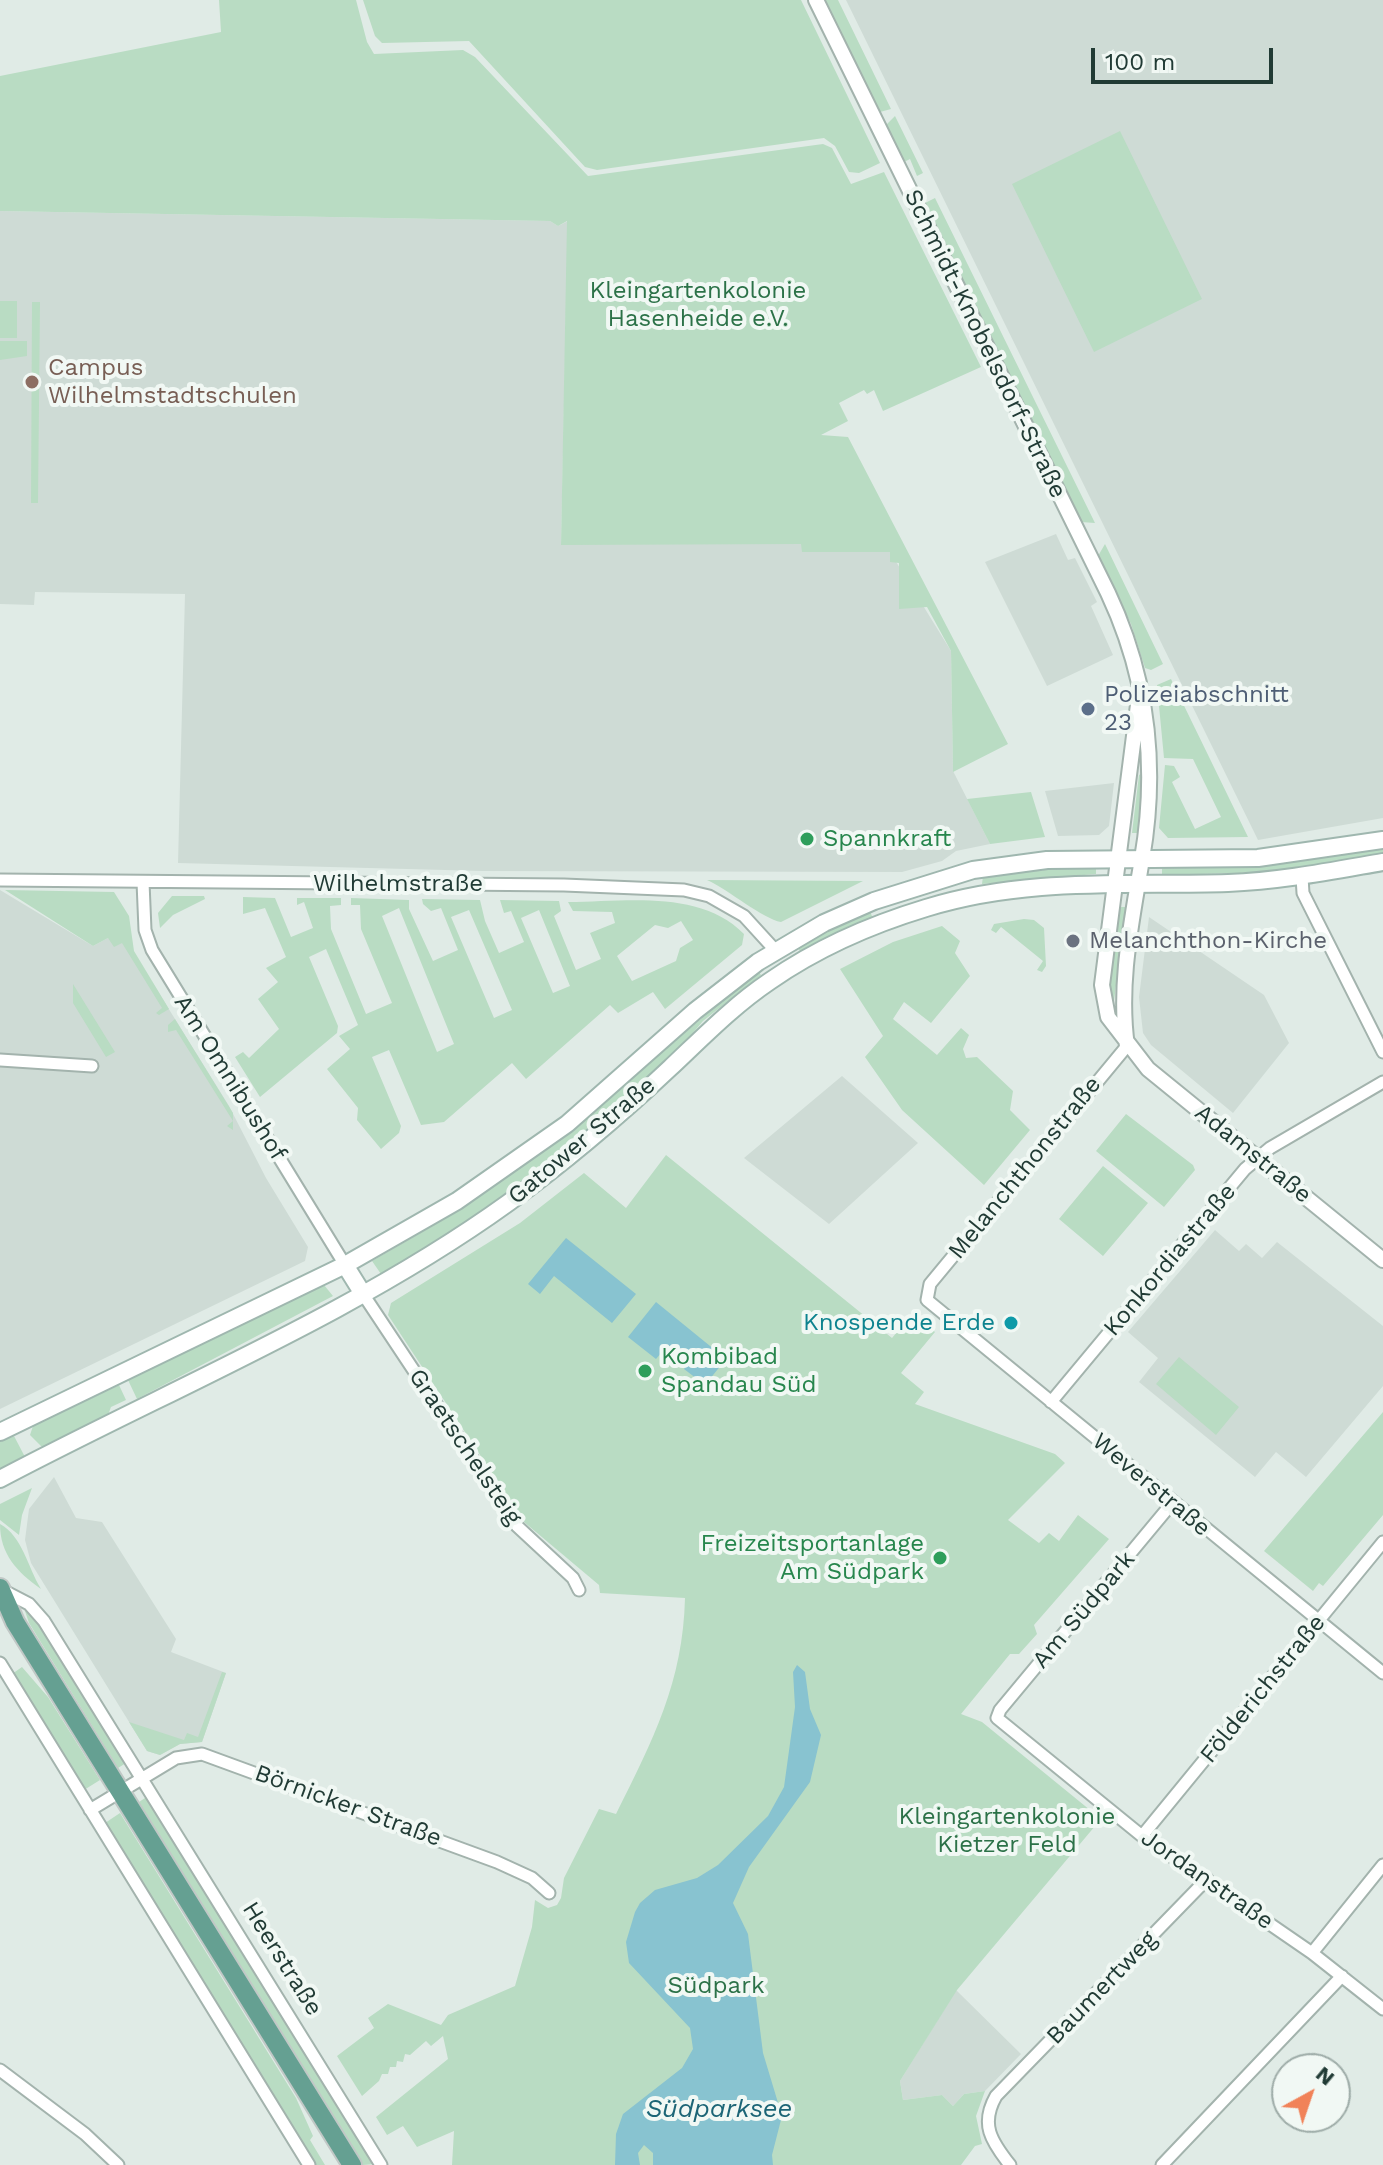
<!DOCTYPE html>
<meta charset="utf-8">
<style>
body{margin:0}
#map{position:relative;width:1383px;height:2165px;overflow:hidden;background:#e0ebe6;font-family:"Work Sans",sans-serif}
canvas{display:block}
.north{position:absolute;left:1271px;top:2053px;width:80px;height:80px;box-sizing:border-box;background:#f1f8f4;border:2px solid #9eaca8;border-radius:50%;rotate:40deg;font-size:22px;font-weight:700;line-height:32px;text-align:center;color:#213b35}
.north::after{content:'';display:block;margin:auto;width:28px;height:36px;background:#f18258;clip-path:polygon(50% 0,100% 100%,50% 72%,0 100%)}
.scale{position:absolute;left:1091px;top:48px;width:182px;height:36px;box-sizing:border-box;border:4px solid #213b35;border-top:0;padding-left:10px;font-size:24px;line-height:28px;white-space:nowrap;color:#213b35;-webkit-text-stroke:6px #f1f8f4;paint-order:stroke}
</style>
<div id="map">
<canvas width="1383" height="2165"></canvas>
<div class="north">N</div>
<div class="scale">100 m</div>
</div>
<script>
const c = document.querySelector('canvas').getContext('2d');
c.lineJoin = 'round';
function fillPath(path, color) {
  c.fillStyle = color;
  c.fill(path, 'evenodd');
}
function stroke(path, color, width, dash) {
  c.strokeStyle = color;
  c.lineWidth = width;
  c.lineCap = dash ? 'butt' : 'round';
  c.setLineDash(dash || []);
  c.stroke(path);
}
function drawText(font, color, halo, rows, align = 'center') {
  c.font = font + ' "Work Sans",sans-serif';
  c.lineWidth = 8;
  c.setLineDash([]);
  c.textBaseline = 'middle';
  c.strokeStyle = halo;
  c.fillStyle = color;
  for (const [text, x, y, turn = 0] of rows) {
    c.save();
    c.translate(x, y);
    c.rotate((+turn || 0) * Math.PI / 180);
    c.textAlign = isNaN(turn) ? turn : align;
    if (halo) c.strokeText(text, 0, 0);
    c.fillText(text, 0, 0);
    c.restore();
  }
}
fillPath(new Path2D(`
 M846,0H1383V818L1258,840Z
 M0,211L550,221L558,226L568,221L561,544H802V552H890L951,651L953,771L990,844L956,851L942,861L902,872L483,871L178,863L185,594L35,592L34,605L0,604Z
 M1056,534L1068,560L1075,558L1097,602L1091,606L1113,655L1047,686L985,562Z
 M1114,783L1109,826L1099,835L1058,836L1045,791Z
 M0,890L93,946L108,938L122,942L139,961L229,1106L266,1178L308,1247L305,1261L0,1409Z
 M1149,917L1264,995L1289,1043L1233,1113L1151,1045L1143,1033L1139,997Z
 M842,1076L918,1143L829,1224L744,1158Z
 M1215,1230L1239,1251L1246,1244L1262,1258L1277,1242L1383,1326V1386L1306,1477L1276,1452L1255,1477L1139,1382L1158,1358L1128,1332Z
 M54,1477L76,1518L102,1522L176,1639L171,1652L226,1673L202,1742L180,1744L160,1755L147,1751L31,1563L25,1540L29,1509Z
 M956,1990L1021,2054L985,2091L964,2094L953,2106L942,2095L903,2100L900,2081Z`), '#cedbd5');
fillPath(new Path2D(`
 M219,0H356L367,42L374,54L463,50L475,57L588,176L823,144L832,148L851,184L884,172L981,367L883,411L874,390L867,394L864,390L839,403L848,421L821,435L848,437L1008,744L953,772L951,651L927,607L899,609V563L890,562V552H802L801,544L561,545L567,221L558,226L550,221L0,211V76L221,32Z
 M363,0H801L880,163L859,173L849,172L835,146L824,138L597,170L585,167L469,41L382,43L375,36Z
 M825,0H838L891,109L880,112Z
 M895,116L923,173L917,176L910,159L904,162L886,125Z
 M1120,131L1202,299L1094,352L1012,184Z
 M935,198L1095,523L1081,522L925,203Z
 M0,301H17V338H0Z
 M32,302H40L38,503H31Z
 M0,341H27V356L0,360Z
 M1105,544L1163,664L1151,670L1145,668L1131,624L1098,556Z
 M1171,679L1248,837L1168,838L1159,828L1165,765L1174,766L1180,777L1172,782L1195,829L1221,817L1193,759L1164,758L1157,685Z
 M1144,772L1141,833H1132L1139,775Z
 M1031,792L1045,837L990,844L967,799Z
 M1383,847V857L1277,872L1162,875V867L1275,863Z
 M1096,865V874L982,884L983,876Z
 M707,880L863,881L781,922C763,919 729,890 707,880Z
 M5,890L114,892L129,916L134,951L169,1009L159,1015L156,1013L162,1008L122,943L114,947L108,938L93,946Z
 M172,896H204L205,899L173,915L160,928L158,913Z
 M243,897L275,898L291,937L313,928L304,902L297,905V898H341V905L330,906L331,929L366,1014L392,1003L361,929L360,905H351V898L409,900V909L433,961L458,950L441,908L431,911L423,904L422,899L480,900L485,921L499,953L524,942L511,911L504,913L500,900L559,901L561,911L554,916L576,970L601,959L590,933L615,923L612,912L573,911L568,902C625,902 700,889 744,934L742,945L665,1009L653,992L618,1013L610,1005L526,1079L512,1063L444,1122L421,1125L389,1050L372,1057L401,1126L399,1133L381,1149L357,1120L358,1108L327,1069L350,1049L339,1036L358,1025L326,949L309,957L338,1026L337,1033L260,1097L235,1057L243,1052L249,1058L279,1029L258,999L278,982L266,968L286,957L265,908L243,914ZM399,908L454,1044L437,1052L382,916ZM469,910L512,1010L494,1018L451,917ZM539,910L570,986L553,993L521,918ZM681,921L693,940L680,948L676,961L632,981L617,956L655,925L668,928Z
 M1117,907H1126L1113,1009L1108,994Z
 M870,911L873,919L802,954L797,947Z
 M1024,919L1034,920L1044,928L1046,966L1042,972L1037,970L1043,961L1001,927L996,933L991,930L994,924Z
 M942,926L960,941L955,953L970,976L931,1023L904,1002L893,1019L937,1055L961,1028L969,1035L963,1049L966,1058L977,1057L1013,1091L1010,1110L1030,1130L984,1185L902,1110L865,1057L883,1036L840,969L893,942Z
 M758,971L761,975L703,1021L680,1048L558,1156L458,1228L381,1274L372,1261L453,1214L542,1153Z
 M73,984L115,1052L106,1057L73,1003Z
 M175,1019L233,1113V1130L227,1126L233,1121L176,1030L168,1032V1025Z
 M1126,1114L1193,1165L1195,1170L1164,1207L1096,1151Z
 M666,1155L892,1338L913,1313L935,1332L901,1373L924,1392L915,1404L1055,1454L1065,1463L1008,1520L1039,1543L1049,1533L1059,1541L1078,1515L1109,1539L1034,1625L1037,1634L1019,1654H1010L961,1714L982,1722L1101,1819L957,1990L900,2081L903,2100L942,2095L953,2106L964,2094L985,2091L976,2116L982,2144L975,2146L961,2165H452L454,2131L417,2147L403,2126L387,2135L376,2117L448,2059L443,2036L431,2046L426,2041L410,2055L405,2054L403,2062L397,2061L396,2067H390L388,2074H382L379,2081L362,2096L337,2056L374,2028L368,2018L388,2004L441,2025L448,2015L515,1986L532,1927L535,1900L548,1908L557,1905L561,1898L564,1878L599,1809L616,1814C653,1740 683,1682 685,1598L600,1593L599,1585L524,1522L388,1315L391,1303L520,1223L584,1173L626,1208Z
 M1103,1166L1148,1203L1103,1256L1059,1219Z
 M324,1285L333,1296L137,1399L128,1380Z
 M1179,1357L1239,1407L1216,1435L1156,1384Z
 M119,1385L126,1400L111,1407L108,1415L43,1448L30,1435L33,1426Z
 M1383,1412V1515L1323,1586L1319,1583L1313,1591L1264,1551Z
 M14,1436L25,1457L0,1470V1442Z
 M32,1488L22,1515L19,1535L0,1520V1504Z
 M0,1524C23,1537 27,1566 41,1589C17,1572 0,1554 0,1524Z
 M23,1605L37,1619L126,1763L118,1768L29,1623Z
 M22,1667L48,1697L100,1780L84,1790L12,1674Z
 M222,1672L226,1673L202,1742L180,1744L160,1755L147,1751L129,1722L184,1740L187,1733L198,1737Z
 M148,1796L375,2164L363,2165L139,1802Z
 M120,1813L296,2098L313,2136L310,2140L325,2165H316L105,1823Z`), '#b9dcc3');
fillPath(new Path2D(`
 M566,1238L636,1294L612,1323L554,1276L540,1294L528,1284Z
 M656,1302L726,1359L705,1385L684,1369L689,1362L668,1345L656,1359L628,1337Z
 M797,1665L805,1672L810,1709L821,1735L810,1782L749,1867L733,1903L748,1934L763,2053L782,2116L772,2155L773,2165H653V2153L644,2145L638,2153L640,2165H615L616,2134L623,2114L682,2068L693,2049L690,2028L629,1963L626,1942L635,1912L640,1903L655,1890L697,1878L718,1865L768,1816L784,1787L795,1707L793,1672Z`), '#88c3d0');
const minor = new Path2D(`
 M1302,877L1303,893L1383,1052
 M0,880L564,885L684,890L709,896L744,916L775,950
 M143,882L145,930L152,950L345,1265
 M1127,1046L930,1284L927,1300L1383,1673
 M0,1060L92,1066
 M363,1294L517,1526L573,1578L579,1590
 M1051,1402L1245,1169L1270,1148L1383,1082
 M1173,1502L1000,1710L997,1718L1142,1836L1312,1953L1383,2009
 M2,1590L29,1604L44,1621L381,2165
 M0,1663L309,2165
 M90,1810L176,1758L202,1754L497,1862L532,1878L549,1893
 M1142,1836L1383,1542
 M1312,1953L1383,1865
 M0,2070L85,2134L118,2165
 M1010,2165C991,2141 980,2124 996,2096L1207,1879
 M1162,2165L1342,1976`);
const tertiary = new Path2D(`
 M816,0L1108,593C1148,678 1158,766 1142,859C1132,921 1118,983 1127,1046
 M1139,697L1102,985L1108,1017L1148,1069L1383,1260`);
const secondary = new Path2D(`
 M345,1265L363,1294
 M0,1432L345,1265L457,1201L567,1124L695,1011L758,962L824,923L874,901L973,870L1047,860L1258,858L1383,840
 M0,1479C168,1390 354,1314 508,1203C565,1162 619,1116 670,1068C703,1037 733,1006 770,981C816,949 873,924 926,908C1026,877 1125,886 1228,883C1281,881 1331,871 1383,862`);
const primary = new Path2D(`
 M0,1588L15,1622L352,2165`);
stroke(minor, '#a3b3ad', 15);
stroke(tertiary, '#a3b3ad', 18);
stroke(secondary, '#9fb7af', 20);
stroke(primary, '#c1c8c6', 22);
stroke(minor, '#fff', 11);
stroke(tertiary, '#fff', 14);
stroke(secondary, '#fff', 16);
stroke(primary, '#65a092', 18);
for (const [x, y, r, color] of [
 [32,382,8,"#8d6e63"],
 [1088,709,8,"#5c6f8a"],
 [807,839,8,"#2e9e5b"],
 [1073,941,8,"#6b7280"],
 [1011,1323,8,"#0f9aa8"],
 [645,1371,8,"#2e9e5b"],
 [940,1558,8,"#2e9e5b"]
]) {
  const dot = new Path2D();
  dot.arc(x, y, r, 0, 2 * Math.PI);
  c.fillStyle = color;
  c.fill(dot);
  stroke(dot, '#f1f8f4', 3);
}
drawText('24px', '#2c7248', '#f1f8f4', [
 ["Kleingartenkolonie",698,291],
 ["Hasenheide e.V.",698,319],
 ["Kleingartenkolonie",1007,1817],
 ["Kietzer Feld",1007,1845],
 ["Südpark",716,1986]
]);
drawText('24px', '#213b35', '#f1f8f4', [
 ["Schmidt-Knobelsdorf-Straße",985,344,64],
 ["Wilhelmstraße",398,884],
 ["Am Omnibushof",230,1078,58],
 ["Gatower Straße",582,1141,-40],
 ["Adamstraße",1253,1154,39],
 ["Melanchthonstraße",1025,1168,-51],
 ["Konkordiastraße",1170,1260,-50],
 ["Graetschelsteig",465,1447,56],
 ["Weverstraße",1151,1485,40],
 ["Am Südpark",1084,1610,-50],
 ["Földerichstraße",1263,1689,-51],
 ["Börnicker Straße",348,1806,20],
 ["Jordanstraße",1207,1880,35],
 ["Heerstraße",282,1959,58],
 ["Baumertweg",1102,1988,-46]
]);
drawText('24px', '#785e54', '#f1f8f4', [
 ["Campus",48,368],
 ["Wilhelmstadtschulen",48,396]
], 'left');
drawText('24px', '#4e5e75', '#f1f8f4', [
 ["Polizeiabschnitt",1104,695],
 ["23",1104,723]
], 'left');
drawText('24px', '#27864d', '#f1f8f4', [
 ["Spannkraft",823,839],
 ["Kombibad",661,1357],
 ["Spandau Süd",661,1385],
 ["Freizeitsportanlage",924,1544,"right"],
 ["Am Südpark",924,1572,"right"]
], 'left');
drawText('24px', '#5b616d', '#f1f8f4', [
 ["Melanchthon-Kirche",1089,941]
], 'left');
drawText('24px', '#0d838f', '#f1f8f4', [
 ["Knospende Erde",995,1323]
], 'right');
drawText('italic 26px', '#1c6576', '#f1f8f4', [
 ["Südparksee",719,2109]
]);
</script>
